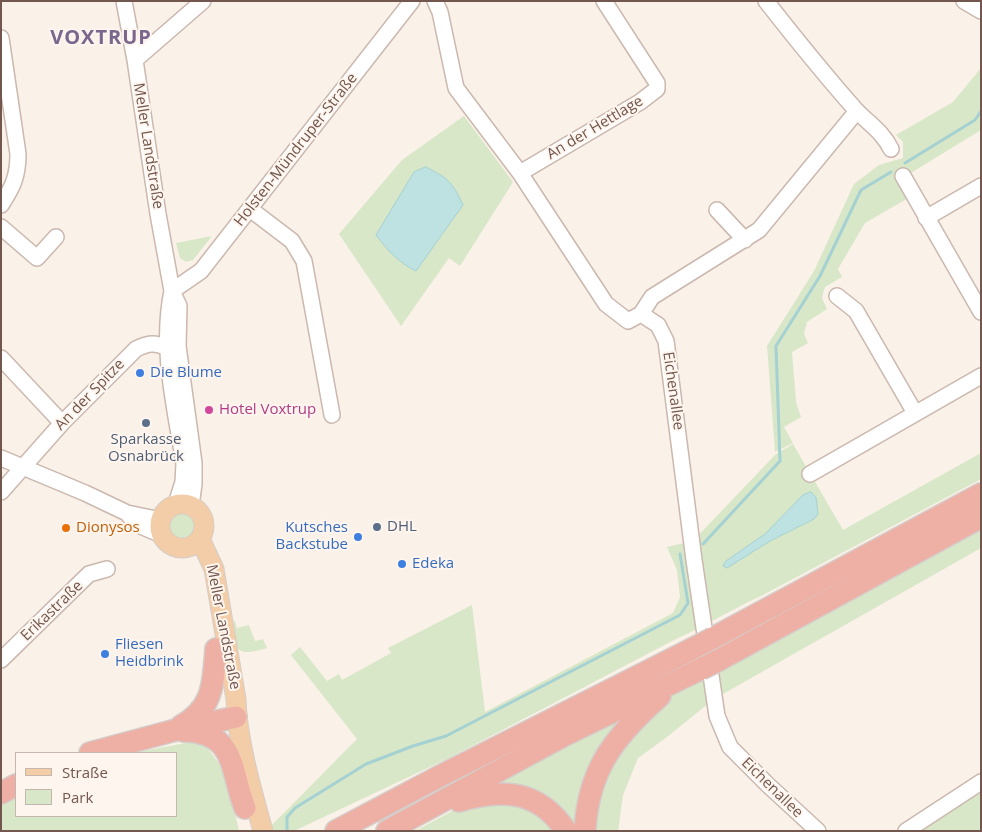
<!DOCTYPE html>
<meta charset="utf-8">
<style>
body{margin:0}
#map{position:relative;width:982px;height:832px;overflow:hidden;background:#faf1e8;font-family:"Open Sans",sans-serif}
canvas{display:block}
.frame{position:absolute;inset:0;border:2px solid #72574e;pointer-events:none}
.legend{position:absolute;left:15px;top:752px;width:162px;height:65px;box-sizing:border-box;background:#fdf5ee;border:1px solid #c5b6ae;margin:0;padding:6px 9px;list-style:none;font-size:15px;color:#72574e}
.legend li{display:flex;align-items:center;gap:10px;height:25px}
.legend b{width:25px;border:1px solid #c5b6ae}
</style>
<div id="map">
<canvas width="982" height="832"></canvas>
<div class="frame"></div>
<ul class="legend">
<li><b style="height:6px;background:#f2cda7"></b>Straße</li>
<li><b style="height:14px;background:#d8e7c7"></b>Park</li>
</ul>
</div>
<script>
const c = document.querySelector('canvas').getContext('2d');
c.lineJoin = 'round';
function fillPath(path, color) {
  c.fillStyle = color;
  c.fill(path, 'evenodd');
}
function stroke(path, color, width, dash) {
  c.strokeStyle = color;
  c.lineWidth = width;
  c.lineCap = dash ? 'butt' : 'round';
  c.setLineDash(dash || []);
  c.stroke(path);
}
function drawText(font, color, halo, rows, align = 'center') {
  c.font = font + ' "Open Sans",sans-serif';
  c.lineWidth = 4;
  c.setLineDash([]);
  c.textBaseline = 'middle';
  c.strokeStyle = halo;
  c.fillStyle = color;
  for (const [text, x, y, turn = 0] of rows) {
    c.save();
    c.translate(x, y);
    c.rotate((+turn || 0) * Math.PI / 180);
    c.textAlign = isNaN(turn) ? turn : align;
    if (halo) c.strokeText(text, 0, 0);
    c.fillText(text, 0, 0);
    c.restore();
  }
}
fillPath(new Path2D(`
 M981,68V130L901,179L910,197L865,223L838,269L842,277L825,287L822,298L827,309L807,322L804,334L808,343L792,352L796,402L801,417L784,427L793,443L775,452L767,346L814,271L854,184L879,165L903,158V142L896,135L953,102Z
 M464,116L513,182L460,266L449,258L401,326L339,234L402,160Z
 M212,236L193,260L186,262L180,258L176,243Z
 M793,444L843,530L981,453V479L761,596C732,609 705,626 676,639L449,758L294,831H271L270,827L357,739L291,655L300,647L327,681L339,674L342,680L391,653L388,648L472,605L485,712L673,613L680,597L677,570L667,547L693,541L775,455Z
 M167 526a15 15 0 1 1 30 0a15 15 0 1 1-30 0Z
 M981,527V548L714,699L667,737L638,758L623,795L618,831H589L606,759L645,715L673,695L713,675Z
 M234,621H235L237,628L249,625L255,641L263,639L267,648C235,658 235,650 234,621Z
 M630,714L579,831L485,788Z
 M202,740L227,775L239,831H1V800L16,792V816H176V753H132Z
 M976,784L981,792V831H906Z
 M519,799L562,831H415L473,800Z`), '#d8e7c7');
const water = new Path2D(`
 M426,167C448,178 453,183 463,205L416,271C399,263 387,250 376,235L414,172Z
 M811,492L816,497L818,514L814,519L770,541L727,568L723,566L726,561L765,534L803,495Z`);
fillPath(water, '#bee1e2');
stroke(water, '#a5d1d3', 1);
stroke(new Path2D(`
 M905,163L975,120L981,111
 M703,544L780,461L776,346L820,276L861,190L891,172
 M287,831V817L295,808L366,764L413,746L446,736L680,615L688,603L680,554`), '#a5d1d3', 3);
const minor = new Path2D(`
 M124,1L135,60L158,214L172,291L179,306L178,346L194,463V484L191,506
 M435,1L440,12L456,88L520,173L606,304L628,321L641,314L658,325L666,341L694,560L717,716L730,747L768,785L818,831
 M766,1C795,38 824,74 855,109C868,123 883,132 891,149
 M964,1L981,11
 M1,38L18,154C18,176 13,187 1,205
 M135,60L203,1
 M520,173L640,102L657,89V83L604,1
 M903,176L981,312
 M250,209L292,241L304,261L332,415
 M717,210L745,240
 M926,218L981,186
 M1,227L37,258L56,237
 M172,291L201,271L412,1
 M172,291C160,348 175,407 184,464L183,482L176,504
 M837,296L856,311L915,413
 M641,314L652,297L759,230L857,111
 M1,358L62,423
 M1,458L85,493L127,513L161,520
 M810,474L981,376
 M1,492L62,423L136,349C148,343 155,342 167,348
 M127,513L136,524L162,535
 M1,660L89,574L107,569
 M906,831L981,782`);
const major = new Path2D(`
 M160 526a22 22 0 1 1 44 0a22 22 0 1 1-44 0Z
 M200,539L214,569L236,699C237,740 252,791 263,831`);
const highway = new Path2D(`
 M713,638L981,494
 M719,660L981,517
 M181,726C214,708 213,683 216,649
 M184,731C237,732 230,771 245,808
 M90,753L172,731L236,717
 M1,793L16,785
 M459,801C502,788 539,790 566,831
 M336,831L442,775L694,648
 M387,831L567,734L701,669
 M585,831C588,769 615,736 660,696`);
stroke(minor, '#cbb8af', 18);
stroke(major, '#d5cdca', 21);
stroke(highway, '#d5cdca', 24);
stroke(minor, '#fff', 15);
stroke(major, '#f2cda7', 19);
stroke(highway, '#eeafa5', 21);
const highwayBridge = new Path2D(`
 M694,648L713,638
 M701,669L719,660`);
stroke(highwayBridge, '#d5cdca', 24, []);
stroke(highwayBridge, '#eeafa5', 21);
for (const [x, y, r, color] of [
 [140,373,5,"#3f7fe0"],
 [209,410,5,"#d1479c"],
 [146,423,5,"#5c6f8a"],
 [377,527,5,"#5c6f8a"],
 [66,528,5,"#e8710a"],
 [358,537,5,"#3f7fe0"],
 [402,564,5,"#3f7fe0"],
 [105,654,5,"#3f7fe0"]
]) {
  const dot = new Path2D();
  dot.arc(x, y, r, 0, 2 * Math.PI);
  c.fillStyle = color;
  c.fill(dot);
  stroke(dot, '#fdf5ee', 2);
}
drawText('15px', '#72574e', '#fdf5ee', [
 ["An der Hettlage",595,128,-31],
 ["Meller Landstraße",148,146,81],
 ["Holsten-Mündruper-Straße",296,150,-52],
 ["Eichenallee",673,391,82],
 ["An der Spitze",90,395,-46],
 ["Erikastraße",52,611,-44],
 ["Meller Landstraße",223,627,79],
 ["Eichenallee",772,788,44]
]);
drawText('15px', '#366cbe', '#fdf5ee', [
 ["Die Blume",150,373],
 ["Kutsches",348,528,"right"],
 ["Backstube",348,545,"right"],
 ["Edeka",412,564],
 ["Fliesen",115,645],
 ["Heidbrink",115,662]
], 'left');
drawText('15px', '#b23c85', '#fdf5ee', [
 ["Hotel Voxtrup",219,410]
], 'left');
drawText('15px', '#4e5e75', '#fdf5ee', [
 ["Sparkasse",146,440],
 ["Osnabrück",146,457],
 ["DHL",387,527,"left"]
]);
drawText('15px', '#c56008', '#fdf5ee', [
 ["Dionysos",76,528]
], 'left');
c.letterSpacing = '1px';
drawText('bold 20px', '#7b668d', '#fdf5ee', [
 ["VOXTRUP",101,38]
]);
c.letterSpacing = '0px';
</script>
